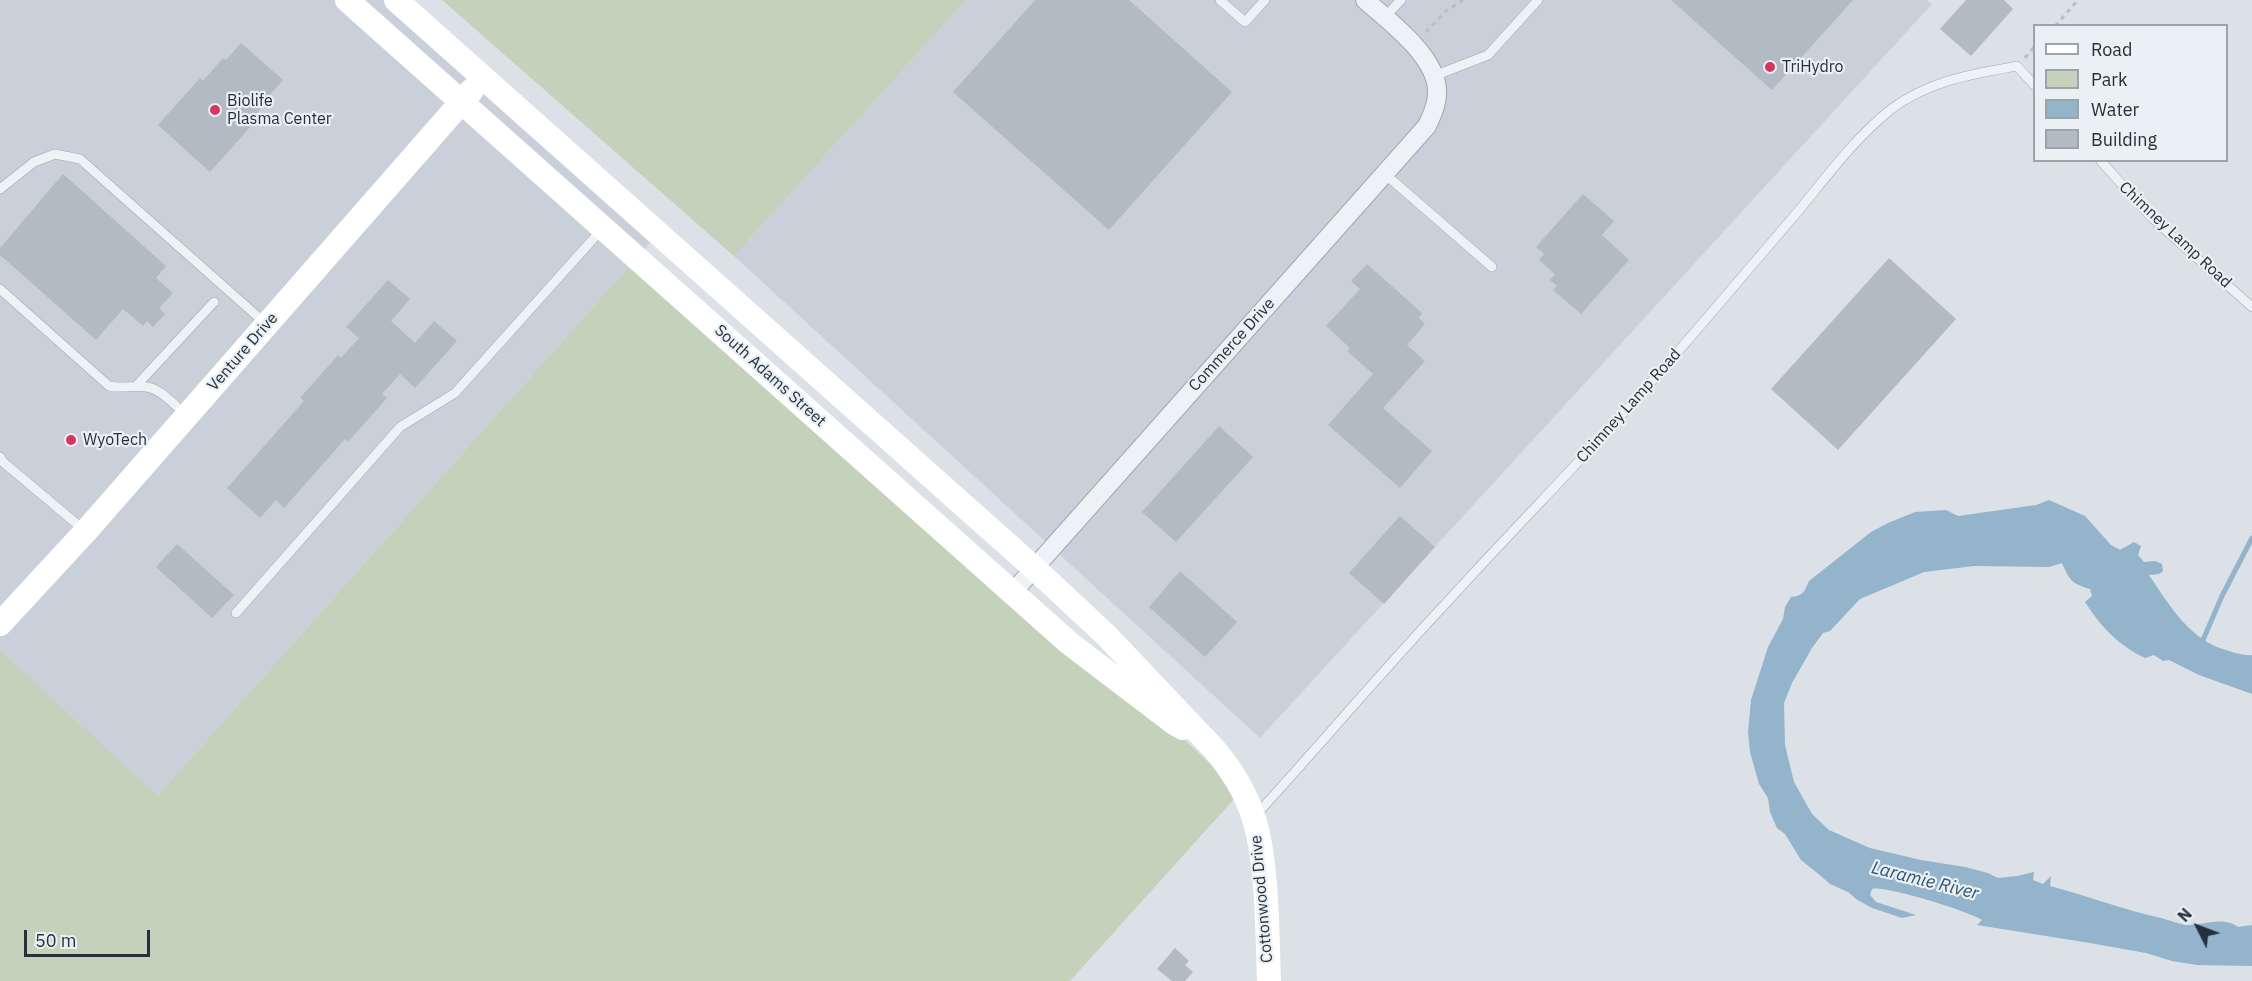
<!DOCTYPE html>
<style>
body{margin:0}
#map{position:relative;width:2252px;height:981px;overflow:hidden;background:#dbe1e7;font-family:"IBM Plex Sans",sans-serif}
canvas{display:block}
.legend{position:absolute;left:2033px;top:24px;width:195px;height:138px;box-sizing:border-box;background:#eaf0f4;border:2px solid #9ba3ab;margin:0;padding:8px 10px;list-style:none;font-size:18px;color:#24303d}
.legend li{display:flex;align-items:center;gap:12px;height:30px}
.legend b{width:30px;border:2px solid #9ba3ab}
.north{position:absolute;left:2168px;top:897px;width:60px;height:60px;-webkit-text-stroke:4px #eaf0f4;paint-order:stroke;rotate:312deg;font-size:16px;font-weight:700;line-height:24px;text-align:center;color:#24303d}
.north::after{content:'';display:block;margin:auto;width:21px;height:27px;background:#24303d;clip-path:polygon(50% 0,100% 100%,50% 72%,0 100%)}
.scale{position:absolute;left:24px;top:930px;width:126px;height:27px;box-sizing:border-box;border:3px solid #24303d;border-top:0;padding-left:8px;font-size:18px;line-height:21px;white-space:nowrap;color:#24303d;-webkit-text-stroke:4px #eaf0f4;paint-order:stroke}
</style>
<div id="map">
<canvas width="2252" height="981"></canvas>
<ul class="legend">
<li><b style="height:8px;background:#fff"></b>Road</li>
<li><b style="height:16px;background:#c4d1bb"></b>Park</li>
<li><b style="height:16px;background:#93b4ca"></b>Water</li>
<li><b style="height:16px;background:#b2bbc4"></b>Building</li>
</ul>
<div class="north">N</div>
<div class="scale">50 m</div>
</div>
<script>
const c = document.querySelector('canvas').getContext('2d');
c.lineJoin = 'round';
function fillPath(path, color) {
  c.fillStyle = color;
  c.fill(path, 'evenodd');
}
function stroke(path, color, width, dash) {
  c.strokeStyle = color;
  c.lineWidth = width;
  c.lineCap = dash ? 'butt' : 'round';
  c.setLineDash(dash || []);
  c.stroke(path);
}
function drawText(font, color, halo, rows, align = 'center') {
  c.font = font + ' "IBM Plex Sans",sans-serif';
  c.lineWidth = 4.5;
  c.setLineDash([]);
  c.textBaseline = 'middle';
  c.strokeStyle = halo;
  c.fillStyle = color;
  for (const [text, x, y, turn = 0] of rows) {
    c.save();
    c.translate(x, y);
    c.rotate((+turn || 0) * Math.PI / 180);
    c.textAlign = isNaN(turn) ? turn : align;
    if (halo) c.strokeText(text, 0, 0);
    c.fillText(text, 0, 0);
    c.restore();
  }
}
fillPath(new Path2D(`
 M0,0H406L664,227L156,797L0,650Z
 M966,0H1927L1932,4L1260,738L734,256Z`), '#c9d0d9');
fillPath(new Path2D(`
 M442,0H966L734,256Z
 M632,263L1176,732L1214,767L1235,798L1070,981H0V650L157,796Z`), '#c4d1bb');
fillPath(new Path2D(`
 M2049,500L2085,516L2111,545L2120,550L2134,542L2141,546L2138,555L2144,562L2155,561L2162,564L2163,571L2159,574L2149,575C2170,606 2190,641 2229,651C2236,653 2244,656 2252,655V694L2199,675L2169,660L2163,661L2154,655L2145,658C2118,645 2101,627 2085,602L2092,596L2090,589C2071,583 2070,581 2062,563L2049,567L1974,566L1924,572L1860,599L1830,631L1823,633L1812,648L1792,683L1784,703L1785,745L1794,782L1812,814L1829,830L1870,848L1921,860L1965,867L1988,873L1998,878L2017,876L2034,872L2033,880L2043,884L2051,876L2050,886C2088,896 2124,910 2161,918C2170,920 2180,925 2189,925C2205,925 2223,916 2238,927L2252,925V966L2197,965L2172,961L2146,953L2090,943L1977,925L1982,920C1968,911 1884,885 1872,889L1870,895L1876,902L1916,915L1902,918L1872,908L1856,899L1848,892L1830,884L1816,872L1801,860L1785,834L1777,828L1770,812L1768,798L1759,784L1750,752L1748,732L1751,700L1768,647L1783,619L1785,607L1791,597C1803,596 1805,591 1809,581L1871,532L1888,523L1915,512L1946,510L1958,516L2036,505Z`), '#93b4ca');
stroke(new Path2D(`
 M2203,640L2222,596L2252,538`), '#93b4ca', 5);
fillPath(new Path2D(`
 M1035,0H1129L1232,92L1109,230L953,92Z
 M1671,0H1853L1772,90Z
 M1966,0H2004L2013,9L1971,56L1940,29Z
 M241,43L283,80L268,97L270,99L249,121L253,124L210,172L158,125L200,78L203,81L223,58L226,60Z
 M63,174L166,266L156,278L173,293L159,308L165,314L153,327L147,321L143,326L123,309L96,340L0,255V248Z
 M1583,194L1614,221L1602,235L1629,260L1581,314L1553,290L1557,286L1550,280L1555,274L1539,260L1544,254L1536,247Z
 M1889,258L1956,319L1838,450L1771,389Z
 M1367,264L1422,313L1419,318L1425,324L1407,345L1425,361L1383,408L1432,451L1400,488L1328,425L1373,374L1347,351L1350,348L1326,326L1360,289L1351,281Z
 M388,280L410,299L391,321L415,343L434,321L457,341L415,388L400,374L382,394L387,398L348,442L345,439L284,508L276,500L260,518L227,488L304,401L300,398L338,355L341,358L359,338L346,327Z
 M1219,426L1253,457L1176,542L1142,512Z
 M1400,516L1435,547L1384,604L1349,573Z
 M177,544L234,595L212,618L156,567Z
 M1180,571L1237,622L1205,657L1149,607Z
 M1175,948L1189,961L1185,965L1193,972L1185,981H1172L1157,969Z`), '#b2bbc4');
const lane = new Path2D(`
 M1220,0L1245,22L1265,0
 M1384,18L1401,0
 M1434,76L1488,55L1538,0
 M2100,160L2151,217L2252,307
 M1385,174L1492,267
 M0,189L34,162L55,154L80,159L265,323
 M0,289L109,386C122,389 134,385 147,387C161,389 174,405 185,414
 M136,386L214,302
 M0,457L3,462L84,530
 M236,613L400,427L455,393L602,229
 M1256,815C1321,744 1383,670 1449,600C1519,523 1592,450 1660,372C1706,320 1750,267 1795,215C1825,179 1853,140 1890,110C1928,81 1972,74 2017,66L2034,85`);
const street = new Path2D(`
 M1013,592L1427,126C1432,115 1438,103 1437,90C1436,56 1389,21 1365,0`);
stroke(lane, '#a0a8b1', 10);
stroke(street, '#a0a8b1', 20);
stroke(new Path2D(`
 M2055,26L2078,0
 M1426,32L1445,12L1463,0
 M2025,58L2034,47`), '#b9bfc5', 3, [4.5, 4.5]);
stroke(lane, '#eef1f5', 9);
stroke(street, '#eef1f5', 18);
stroke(new Path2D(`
 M347,0L1069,643L1174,723L1183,728
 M396,0L1034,568L1106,635L1214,749C1231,769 1245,791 1253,816C1268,861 1267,932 1269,981
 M0,624L86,531L472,90`), '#fff', 24);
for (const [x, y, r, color] of [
 [1770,67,6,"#d63562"],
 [215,110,6,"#d63562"],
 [71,440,6,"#d63562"]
]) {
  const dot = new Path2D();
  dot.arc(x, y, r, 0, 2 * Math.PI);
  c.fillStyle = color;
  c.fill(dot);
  stroke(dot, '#eaf0f4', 2);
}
drawText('16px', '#24303d', '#eaf0f4', [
 ["TriHydro",1782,67],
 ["Biolife",227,101],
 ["Plasma Center",227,119],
 ["WyoTech",83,440]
], 'left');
drawText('16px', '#24303d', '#eaf0f4', [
 ["Chimney Lamp Road",2175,235,43],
 ["Commerce Drive",1232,345,-48],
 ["Venture Drive",243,352,-49],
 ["South Adams Street",770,376,42],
 ["Chimney Lamp Road",1629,406,-48],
 ["Cottonwood Drive",1262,899,-95]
]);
drawText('italic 18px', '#2c5573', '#eaf0f4', [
 ["Laramie River",1925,881,14]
]);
</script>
